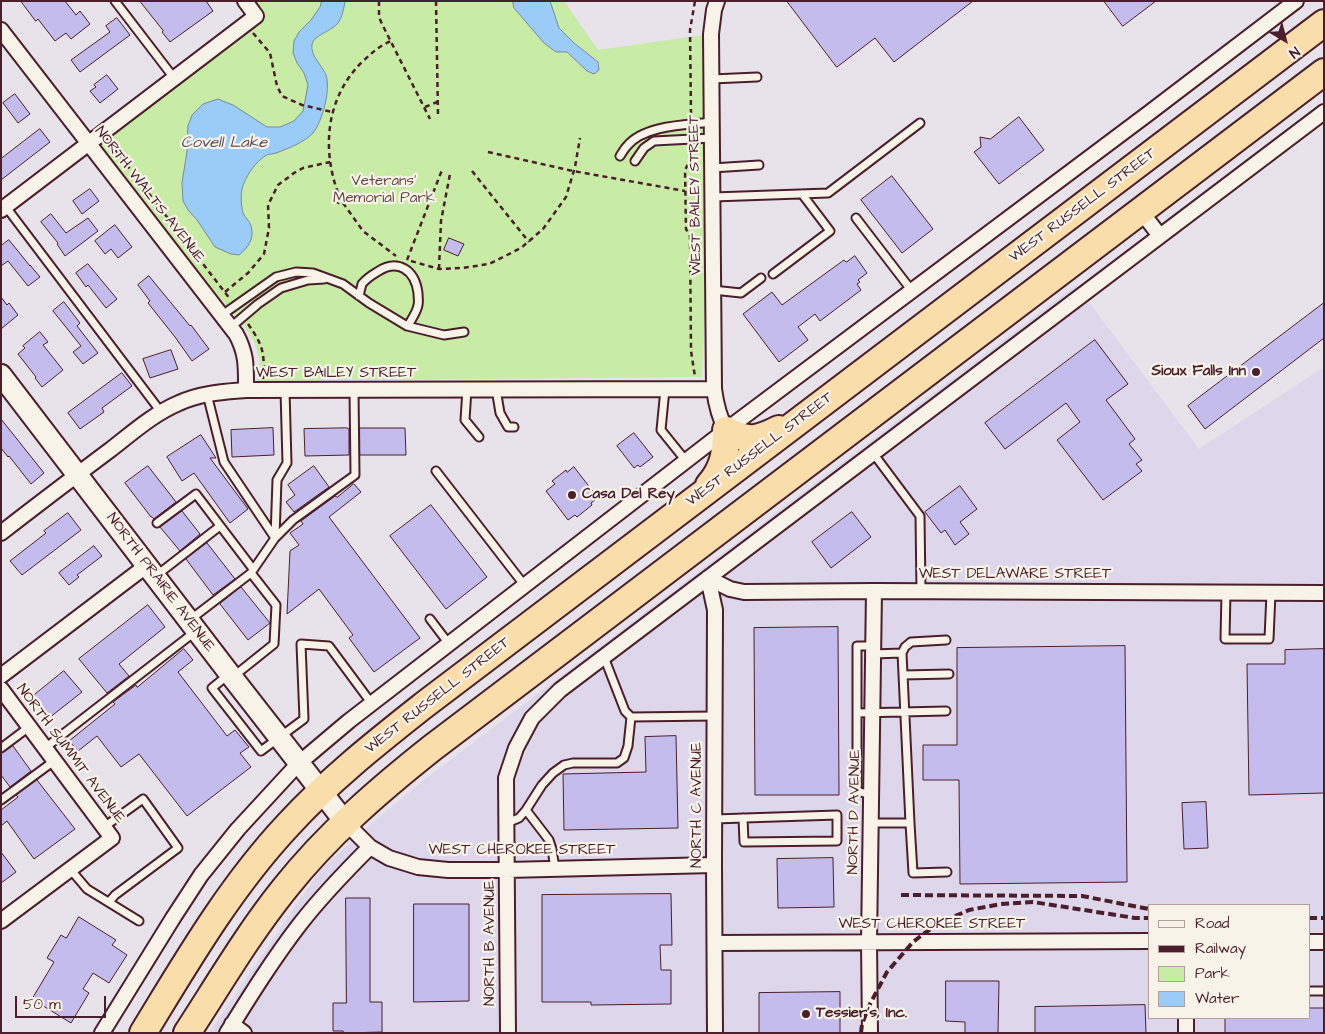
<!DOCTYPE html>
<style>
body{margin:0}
#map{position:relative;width:1325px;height:1034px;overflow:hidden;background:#e8e2ea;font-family:"Architects Daughter",sans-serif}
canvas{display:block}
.frame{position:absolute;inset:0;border:2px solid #4a1f2b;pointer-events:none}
.legend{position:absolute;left:1148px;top:904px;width:162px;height:115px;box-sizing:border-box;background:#f7f3e8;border:1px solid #b29e9c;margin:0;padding:6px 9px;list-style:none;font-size:15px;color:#4a1f2b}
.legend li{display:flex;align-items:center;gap:10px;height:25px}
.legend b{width:25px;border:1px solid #b29e9c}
.north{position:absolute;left:1260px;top:15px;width:50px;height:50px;-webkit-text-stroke:4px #f7f3e8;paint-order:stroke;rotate:143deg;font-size:14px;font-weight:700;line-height:20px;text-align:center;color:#4a1f2b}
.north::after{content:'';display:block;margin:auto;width:18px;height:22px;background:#4a1f2b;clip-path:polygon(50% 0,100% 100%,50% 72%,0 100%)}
.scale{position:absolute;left:15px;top:996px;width:91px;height:22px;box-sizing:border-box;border:2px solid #4a1f2b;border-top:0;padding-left:6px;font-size:15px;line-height:18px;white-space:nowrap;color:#4a1f2b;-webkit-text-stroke:4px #f7f3e8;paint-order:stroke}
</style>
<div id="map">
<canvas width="1325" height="1034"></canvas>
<div class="frame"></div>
<ul class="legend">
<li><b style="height:6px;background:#f7f3e8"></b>Road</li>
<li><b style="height:6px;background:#4a1f2b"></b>Railway</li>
<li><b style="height:14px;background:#c8eba5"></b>Park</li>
<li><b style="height:14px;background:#9bccf8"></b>Water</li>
</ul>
<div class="north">N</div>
<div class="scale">50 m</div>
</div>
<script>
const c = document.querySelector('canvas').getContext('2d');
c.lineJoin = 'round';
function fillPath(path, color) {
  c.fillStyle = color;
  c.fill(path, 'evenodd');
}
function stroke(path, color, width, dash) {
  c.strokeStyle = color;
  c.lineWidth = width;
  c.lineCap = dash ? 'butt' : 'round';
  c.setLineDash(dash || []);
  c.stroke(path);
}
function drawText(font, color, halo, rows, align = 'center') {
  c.font = font + ' "Architects Daughter",sans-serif';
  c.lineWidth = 4.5;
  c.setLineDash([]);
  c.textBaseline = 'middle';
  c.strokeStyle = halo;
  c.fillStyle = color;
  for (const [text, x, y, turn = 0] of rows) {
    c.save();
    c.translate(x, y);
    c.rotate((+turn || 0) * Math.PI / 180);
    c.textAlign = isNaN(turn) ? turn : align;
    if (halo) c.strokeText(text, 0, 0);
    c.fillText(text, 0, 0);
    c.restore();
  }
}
fillPath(new Path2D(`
 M1076,285L1199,449L1324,367V1033H209L321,869L383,814L428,777ZM1149,905H1309V1018H1149Z`), '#ded7eb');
fillPath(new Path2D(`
 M245,1H564L598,50L711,34L712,138L702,377L257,381L260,361L254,341L244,326L89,144L256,16Z`), '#c8eba5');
const water = new Path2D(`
 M322,1H345C344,8 342,18 338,23C332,31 314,35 312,44C310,56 322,65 326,75C331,90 322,122 313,133C305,142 287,149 276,153C272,154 268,154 265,156C256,162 248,173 244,183C240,191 241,205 243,213C245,218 250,221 251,226C255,238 248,248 239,255L231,254L215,247L197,220L188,210L183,201L182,183L187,151L188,126L192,115L203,104L218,99L233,105L267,127H280L294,121L303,111L308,85L304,73L297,63L293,53L294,41L299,32L311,20L320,7Z
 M513,1H550L559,28L574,43L598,62L599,70L594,74L587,71L567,52H556L544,43L514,8Z`);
fillPath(water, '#9bccf8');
stroke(water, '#7b87a6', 1);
const building = new Path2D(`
 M21,1H65L76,15L80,11L90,24L71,39L66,33L55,41L38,19L36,21Z
 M140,1H206L213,11L170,42L162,32L163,31Z
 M787,1H973L894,62L875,38L837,67Z
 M1104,1H1156L1123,26Z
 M117,18L130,35L80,72L71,60L110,32L106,26Z
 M107,75L118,89L100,103L90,91L96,87L94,85Z
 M15,94L30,114L18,123L3,103Z
 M1019,117L1044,150L999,184L974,152L981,147L980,137L990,139Z
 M40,129L50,142L1,180V159Z
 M892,176L933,229L902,253L861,200Z
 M90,189L99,201L82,214L73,201Z
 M51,214L66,233L88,218L98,231L65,256L57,244L58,243L41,222Z
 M115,225L132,247L118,258L111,249L105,254L95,241Z
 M449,238L464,244L458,256L444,250Z
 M9,240L30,266V265L40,277L28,286L8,261L1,266V246Z
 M855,256L867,273L858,280L860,282L857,284L861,290L820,321L815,314L798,327L808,340L779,362L743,314L772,292L782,305L844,260L846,262Z
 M88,264L117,299L106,308L88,285L86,287L76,273Z
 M149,276L190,326L191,325L209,349L192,361L175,337L148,303L150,301L138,285Z
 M1,297L7,305L9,303L18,315L1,329Z
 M64,302L80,323L77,326L98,353L83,364L73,352L81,346L53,311Z
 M1324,303V338L1205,429L1188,406Z
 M40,332L48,342L43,345L63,370L42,387L35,378L36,377L18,354L25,348L23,346Z
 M1095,340L1128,384L1106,400L1135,439L1129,444L1142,460L1136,464L1142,471L1103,500L1057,440L1080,422L1066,403L1005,449L985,423Z
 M171,350L178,369L150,378L143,359Z
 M122,373L132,386L102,408L104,412L80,429L68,413Z
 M1,419L44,473L31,484L9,456L8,457L1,448Z
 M273,428L274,455L232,457L231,430Z
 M347,428L349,429V455L305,456L304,429Z
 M360,428H405L406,455H360Z
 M634,433L653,457L640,467L638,465L634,468L617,446Z
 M201,435L216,458H210L248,509L230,523L194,473L182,481L167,457Z
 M148,466L176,502L154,519L152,517H151L125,483Z
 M314,466L329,487L294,512L286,502L295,495L288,485Z
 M574,467L598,498L591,503L592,505L577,517L575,515L568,520L546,491L555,484L552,481L566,470L567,472Z
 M354,484L361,492L329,517L420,638L374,672L349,638L353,635L319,589L287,614L290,551L299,545L290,533L303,524L301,521L335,496L337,497Z
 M960,486L977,509L960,522L969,534L955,545L945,530L941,533L925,512Z
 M431,505L487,577L446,609L390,536Z
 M182,511L200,534L180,551L160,527Z
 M852,512L871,537L831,568L812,542Z
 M68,513L81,530L22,575L10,561L46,533L44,531Z
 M207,543L235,579L213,595L186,559Z
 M94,546L102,556L77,575L79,577L69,585L59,573Z
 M241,587L270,623L248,640L220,604Z
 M148,605L165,627L119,664L129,676L107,693L79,659Z
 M838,627L839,795H755L754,628Z
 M1125,646L1127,882L960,884L959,780H923V745H957V648Z
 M184,649L193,660L178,672L227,736L235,730L249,747L240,753L251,767L187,816L139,754L121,767L97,736L78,751L69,741L115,704L113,702L136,685L137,687Z
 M1324,649V793L1249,795L1247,664H1285V650Z
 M64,671L82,692L49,718L32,697Z
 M676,736L678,828L564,830L563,774L646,772L645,737Z
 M13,746L31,771L10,787L1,775V753Z
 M37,780L75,829L34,859L7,821L1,826V810L18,797L16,795Z
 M1206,802L1208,848L1184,849L1182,803Z
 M1,852L16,872L1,883Z
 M833,858L834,907L778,908L777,859Z
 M671,894L672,945H660L661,970H671V1004L591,1005V1002H542V895Z
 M346,898H370V1002H382V1032L344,1033L343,1031H333V1003H346Z
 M414,904H469V1001L414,1002Z
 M79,917L116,940L112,945L127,955L109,983L93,973L83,989L89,993L71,1023L32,999L54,962L47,958L61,935L66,938Z
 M946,981H999L998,1033H965V1022L946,1021Z
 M840,992V1033H759V993Z
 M1145,1005L1146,1033H1035V1007Z
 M1309,1008H1324V1033H1225V1018H1309Z`);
fillPath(building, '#c5bcee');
stroke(building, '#4a1f2b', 1);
const lane = new Path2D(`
 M115,1L174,78
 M712,79L757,77
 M620,156C622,153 624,149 627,146C644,125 686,125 712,122
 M635,161L644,148L654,141L712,138
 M712,168L759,165
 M713,197L828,193L920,123
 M6,207L161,412
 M856,218L912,291
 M773,274L830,231L802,194
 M713,290L741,293L761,278
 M359,296C360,292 361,288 362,284C366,279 372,275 377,272C398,258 415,270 418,293C418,297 419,302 418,305C417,312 411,320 408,326
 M222,315L276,277L296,272L313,273L343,284L369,303L407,326L444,335L464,332
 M231,327L258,304L281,288L308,280L324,279
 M467,389L465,420L479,437
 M496,389L500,413L508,427H514
 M665,389L661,430L686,461
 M873,453L920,516L921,591
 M436,471L525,586
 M157,523L196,494L253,569
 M275,537L277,480L287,463L285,390
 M275,538L293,520L355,475L354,390
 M157,575L220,526
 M1226,592L1225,639H1269L1271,593
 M191,619L251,573L275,538L224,462L207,394
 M430,619L449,644
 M902,653L905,647L911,642L946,640
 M604,657L625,711L631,717L715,716
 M228,675L212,688L261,751L304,719L301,644L329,646L372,704
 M903,675L949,674
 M234,676L274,644L276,605L251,573
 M857,713L946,711
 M1,748L29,727
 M45,748L196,631
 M871,795L857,791V646H873
 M1,800L54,761
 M526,810L549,840L552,849L555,869
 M714,819L837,815V841L744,842L743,818
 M507,823L519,818L526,810L542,785L553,773L564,765L573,763H617L624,758L628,746L631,717
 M871,823H910L902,653L873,654
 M910,823L913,873L947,872
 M104,827L143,799L178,848L115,895L109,902
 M70,869L87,889L139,921
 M1309,991H1324`);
const street = new Path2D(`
 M717,1L714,10L711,34L714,389C716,404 719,417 726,430
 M1,30L236,334C247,354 246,368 246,390
 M1,210L256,16L245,1
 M1140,210L1160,236
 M1,533C37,505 74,477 110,450C132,433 153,414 179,403C200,393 223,392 246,390L714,389
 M708,578L730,589L744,592L874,591L1324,593
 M708,578L715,610L714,865L715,1033
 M1,676L146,566
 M1,689L112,838L1,921
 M345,822L370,847L389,858L418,867L448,870H507L714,865
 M1309,942H1324
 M715,943L1149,941
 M1186,1018V1033
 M232,1024L244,1033
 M102,1033L173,918L201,875L238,829L298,764L349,721L726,430L1149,113L1296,1
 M227,1033C250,996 273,959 300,924C321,897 345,872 370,847
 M508,1033L506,778L516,748L532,718L560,690L1324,112
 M870,1033L869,942L874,591`);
const secondary = new Path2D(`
 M1,375L232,677L345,822`);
const highway = new Path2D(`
 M709,485C724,468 726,452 726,430C749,442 757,440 779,429
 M143,1033C187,961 230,887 288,825C329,780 376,743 424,705L1324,23
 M187,1033C219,984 248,934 285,888C327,835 379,790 432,748L1324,72`);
stroke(lane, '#4a1f2b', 11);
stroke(street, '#4a1f2b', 18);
stroke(secondary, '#4a1f2b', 24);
stroke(highway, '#4a1f2b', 30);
stroke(new Path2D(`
 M379,1V17L382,24L430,119
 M436,1L438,114
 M253,33L270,53L277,86L282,96L302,105L332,112
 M425,107L437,102
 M691,114L690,30L695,1
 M110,143L230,299
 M691,147L690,160L685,170L686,229L690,236L691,351L695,377
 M488,152L573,171L685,191
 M472,171L529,242
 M335.5 198a5.5 5.5 0 1 1 11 0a5.5 5.5 0 1 1-11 0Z
 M338,193C321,146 327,96 363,61C372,53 379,46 391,41
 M343,203L363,231L396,256
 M407,260L442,170
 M411,261L439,269L462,268L489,264L521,248L543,229L566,197L575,167L580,138
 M439,269L441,221L450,174
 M225,292L248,273L264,254L269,228L268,205L278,185L294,173L303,168L330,162
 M248,324C263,345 265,353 263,379`), '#4a1f2b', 2.5, [5, 4]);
stroke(lane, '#f7f3e8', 7);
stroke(street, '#f7f3e8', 14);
stroke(secondary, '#f7f3e8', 20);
stroke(highway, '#f9deab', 26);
stroke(new Path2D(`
 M901,895L1082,896L1149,909
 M1309,918H1324
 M861,1033L862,1024L870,1004L887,972L913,942L926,932L944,921L969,910L1001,904L1033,902L1135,918H1149`), '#4a1f2b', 4, [8, 4]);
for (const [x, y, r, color] of [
 [1256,372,5,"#4a1f2b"],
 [572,495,5,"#4a1f2b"],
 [806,1014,5,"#4a1f2b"]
]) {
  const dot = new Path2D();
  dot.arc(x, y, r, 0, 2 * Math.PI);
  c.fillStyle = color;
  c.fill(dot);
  stroke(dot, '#f7f3e8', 2);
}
drawText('15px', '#634843', '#f7f3e8', [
 ["Veterans'",384,182],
 ["Memorial Park",384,199]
]);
drawText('15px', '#4a1f2b', '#f7f3e8', [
 ["NORTH WALTS AVENUE",149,195,52],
 ["WEST BAILEY STREET",696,195,-91],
 ["WEST RUSSELL STREET",1083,206,-37],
 ["WEST BAILEY STREET",336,374],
 ["WEST RUSSELL STREET",760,450,-37],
 ["WEST DELAWARE STREET",1015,575],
 ["NORTH PRAIRIE AVENUE",160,583,53],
 ["WEST RUSSELL STREET",438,696,-38],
 ["NORTH SUMMIT AVENUE",70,754,53],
 ["NORTH C AVENUE",698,805,-90],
 ["NORTH D AVENUE",855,812,-89],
 ["WEST CHEROKEE STREET",522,851],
 ["WEST CHEROKEE STREET",932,925],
 ["NORTH B AVENUE",491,943,-90]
]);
drawText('bold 15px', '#4a1f2b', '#f7f3e8', [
 ["Sioux Falls Inn",1246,372,"right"],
 ["Casa Del Rey",582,495],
 ["Tessier's, Inc.",816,1014]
], 'left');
drawText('italic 16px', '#5e4a5e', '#f7f3e8', [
 ["Covell Lake",224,144]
]);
</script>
